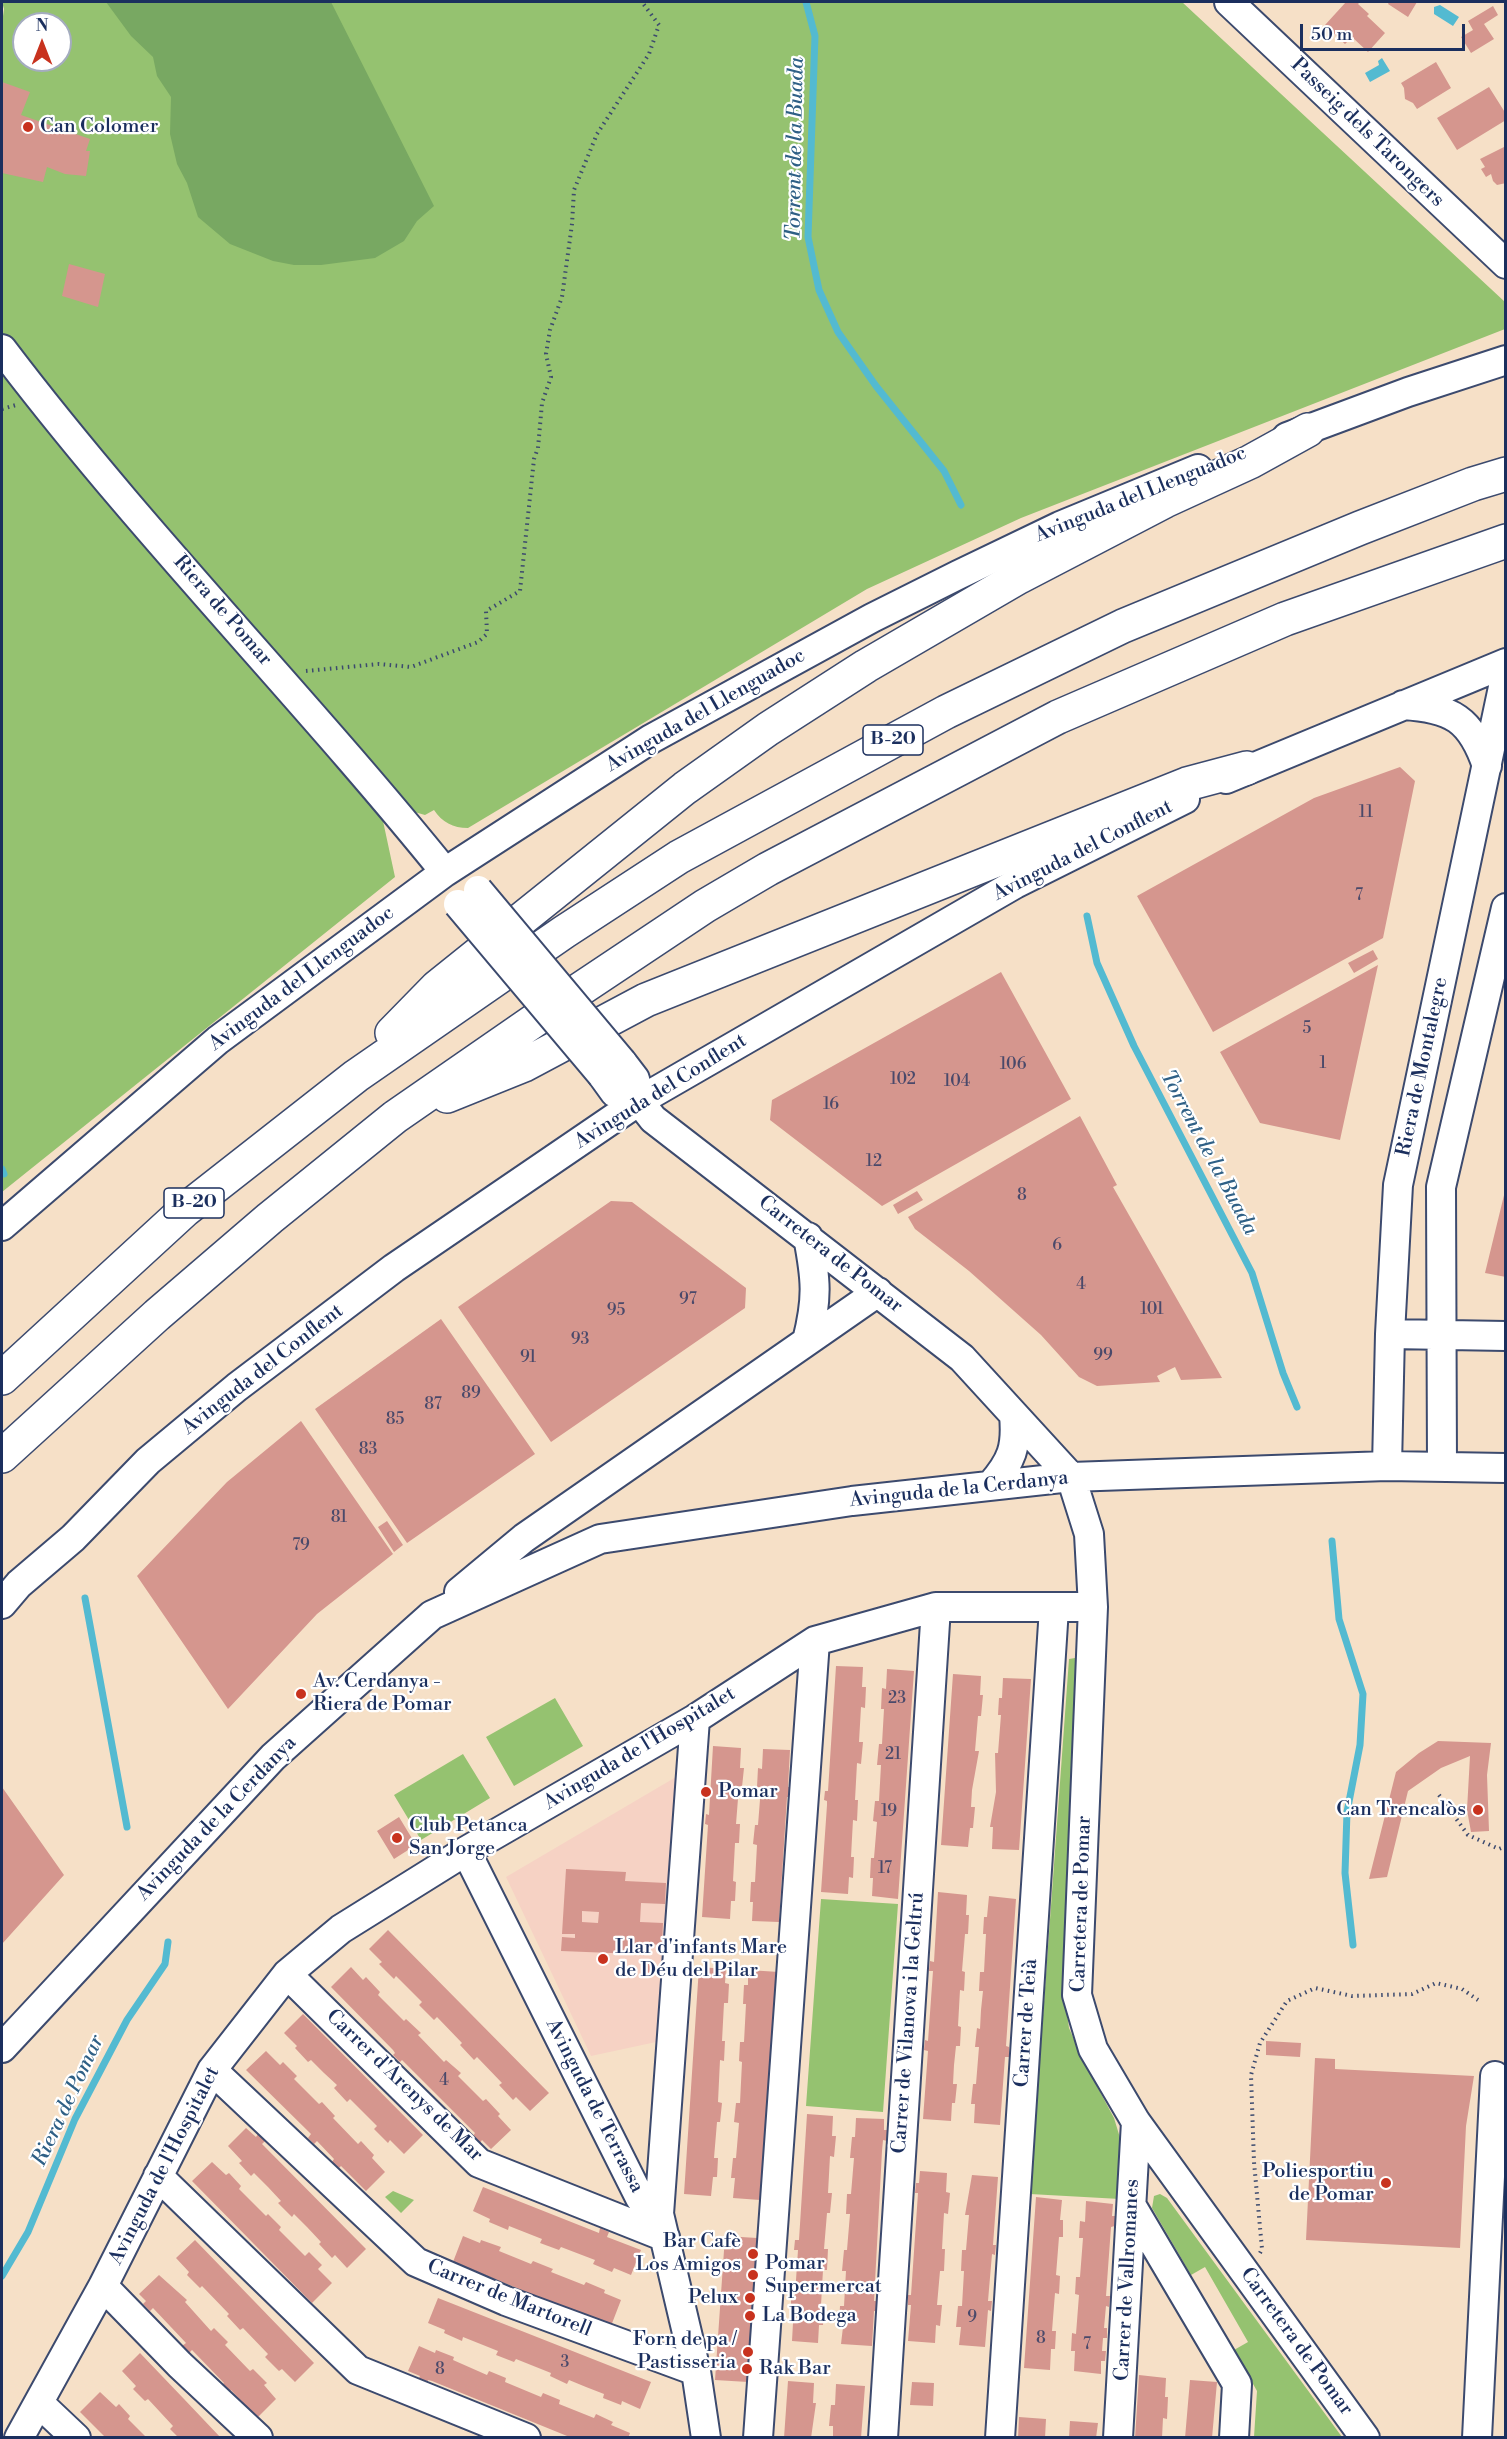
<!DOCTYPE html>
<meta charset="utf-8">
<style>
body{margin:0}
#map{position:relative;width:1507px;height:2439px;overflow:hidden;background:#f6e0c7;font-family:"Libre Bodoni",serif}
canvas{display:block}
.frame{position:absolute;inset:0;border:3px solid #1b2f5e;pointer-events:none}
.north{position:absolute;left:12px;top:12px;width:60px;height:60px;box-sizing:border-box;background:#fff;border:2px solid #a4acbf;border-radius:50%;rotate:0deg;font-size:16px;font-weight:700;line-height:24px;text-align:center;color:#1b2f5e}
.north::after{content:'';display:block;margin:auto;width:21px;height:27px;background:#c8321e;clip-path:polygon(50% 0,100% 100%,50% 72%,0 100%)}
.scale{position:absolute;left:1300px;top:24px;width:165px;height:27px;box-sizing:border-box;border:3px solid #1b2f5e;border-top:0;padding-left:8px;font-size:18px;line-height:21px;white-space:nowrap;color:#1b2f5e;-webkit-text-stroke:4px #fff;paint-order:stroke}
</style>
<div id="map">
<canvas width="1507" height="2439"></canvas>
<div class="frame"></div>
<div class="north">N</div>
<div class="scale">50 m</div>
</div>
<script>
const c = document.querySelector('canvas').getContext('2d');
c.lineJoin = 'round';
function fillPath(path, color) {
  c.fillStyle = color;
  c.fill(path, 'evenodd');
}
function stroke(path, color, width, dash) {
  c.strokeStyle = color;
  c.lineWidth = width;
  c.lineCap = dash ? 'butt' : 'round';
  c.setLineDash(dash || []);
  c.stroke(path);
}
function drawText(font, color, halo, rows, align = 'center') {
  c.font = font + ' "Libre Bodoni",serif';
  c.lineWidth = 4.5;
  c.setLineDash([]);
  c.textBaseline = 'middle';
  c.strokeStyle = halo;
  c.fillStyle = color;
  for (const [text, x, y, turn = 0] of rows) {
    c.save();
    c.translate(x, y);
    c.rotate((+turn || 0) * Math.PI / 180);
    c.textAlign = isNaN(turn) ? turn : align;
    if (halo) c.strokeText(text, 0, 0);
    c.fillText(text, 0, 0);
    c.restore();
  }
}
fillPath(new Path2D(`
 M676,1777L656,2042L591,2056L506,1877Z`), '#f6d2c4');
fillPath(new Path2D(`
 M2,2H1182L1505,302V329L1021,518L867,589L468,828C453,828 442,822 434,810L425,815L411,811L300,687L3,338L2,23L4,9ZM24,24H60V60H24Z
 M2,362L139,537L383,821L395,877L2,1192Z
 M1075,1658L1077,1663L1065,1999L1069,2028L1083,2060L1114,2118L1121,2141L1120,2199L1030,2194L1069,1659Z
 M555,1698L583,1746L514,1786L486,1737Z
 M463,1754L490,1798L421,1840L394,1795Z
 M821,1899L898,1904L883,2112L806,2106Z
 M393,2191L414,2200L401,2213L385,2197Z
 M1160,2194L1167,2198L1342,2437H1254L1257,2391L1234,2350L1248,2342L1205,2267L1191,2275L1152,2208L1154,2196Z`), '#95c270');
fillPath(new Path2D(`
 M106,2H331L434,206L417,221L404,241L375,258L321,265H294L273,261L230,244L198,217L187,183L177,164L170,134L171,97L157,76L153,57L131,36Z`), '#78a862');
fillPath(new Path2D(`
 M1440,5L1459,17L1453,26L1434,14V7Z
 M1382,58L1390,71L1370,82L1365,73L1379,65L1378,61Z`), '#53bad1');
stroke(new Path2D(`
 M806,2L815,36L808,237L819,290L838,332L876,386L944,471L961,505
 M1087,916L1097,963L1134,1046L1252,1273L1283,1373L1297,1407
 M2,1169L4,1174
 M1332,1541L1339,1619L1363,1694L1360,1745L1347,1812L1345,1873L1353,1945
 M85,1598L127,1827
 M2,2276L28,2232L75,2119L127,2020L165,1964L168,1942`), '#53bad1', 7);
fillPath(new Path2D(`
 M1346,2H1360L1358,4L1369,14L1367,16L1385,33L1368,52L1352,37L1345,44L1325,25Z
 M1389,2H1417L1408,17L1388,4Z
 M1493,6L1498,15L1484,24L1494,39L1471,53L1461,37L1473,30L1468,21Z
 M1436,62L1451,88L1417,109L1413,103L1405,99L1404,88L1401,83Z
 M2,82L30,92L21,115L90,139L86,151H90L86,176L65,174L47,167L43,182L2,173Z
 M1489,87L1506,114V120L1457,150L1437,118Z
 M1506,146V183L1497,185L1493,181L1491,174L1486,177L1481,169L1485,167L1480,159Z
 M69,264L105,274L98,307L62,296Z
 M1400,767L1415,781L1383,938L1213,1032L1137,896L1314,798Z
 M1373,950L1378,959L1354,973L1348,963Z
 M1378,965L1340,1140L1260,1123L1220,1052Z
 M1001,972L1071,1099L882,1206L770,1120L772,1100Z
 M1080,1116L1117,1185L1113,1187L1222,1378L1181,1380L1175,1367L1157,1376L1160,1382L1097,1386L1079,1377L1041,1335L969,1271L915,1229L908,1217Z
 M1506,1187V1277L1485,1273Z
 M917,1191L923,1200L898,1214L893,1205Z
 M611,1201L632,1202L746,1288L745,1308L551,1442L458,1307Z
 M441,1319L535,1454L407,1543L315,1409Z
 M301,1421L393,1554L317,1614L228,1709L137,1576L227,1482Z
 M387,1521L403,1545L394,1552L378,1527Z
 M836,1666L863,1667L862,1687H866L865,1708L861,1707L859,1742H863L861,1764L857,1763L855,1800H858L857,1821L853,1820L852,1838L851,1857H854L853,1878L849,1877L848,1894L821,1892L827,1805V1801L824,1800L825,1791H828Z
 M887,1669L914,1671L898,1899L872,1896L873,1878H870L871,1858H874L877,1822L873,1821L875,1801H879L881,1765H877L879,1744H882L884,1709H881L882,1688L886,1689Z
 M953,1674L981,1676L980,1695H983L981,1716H978L975,1751H979L972,1790L971,1807H975L973,1828H970L968,1847L941,1845Z
 M1003,1678L1031,1679L1019,1850L992,1849L993,1827H990L996,1792L995,1753H998L1001,1715H998L999,1698H1002Z
 M1438,1741L1491,1743L1487,1775L1489,1831L1471,1832L1467,1810L1470,1756L1441,1768L1408,1791L1387,1877L1369,1879L1396,1772L1419,1753Z
 M713,1746L741,1748L740,1768H744L742,1787L739,1786L736,1824H740L739,1843H735L733,1881L736,1882L735,1901H731L730,1919L702,1917L708,1825L705,1824L706,1814L709,1815Z
 M763,1749L790,1750L788,1787H792L791,1797H787L779,1922L752,1921L753,1902H750L751,1882H755L757,1845L753,1844L755,1825H758L761,1787H757L758,1768L762,1769Z
 M2,1787L64,1875L2,1944Z
 M399,1817L416,1845L394,1859L377,1831Z
 M566,1869L626,1872L625,1881L666,1883L665,1904L641,1903L640,1922L663,1923L662,1945L637,1943L636,1954L561,1951L562,1937L575,1938V1934H562ZM582,1911L599,1912L598,1923L582,1922Z
 M938,1892L967,1895L966,1915H969L968,1934H965L962,1971L965,1972L964,1991L960,1990L958,2026L961,2027L960,2046H956L954,2065L953,2084H957L955,2103H952L951,2121L923,2119L928,2051L924,2050L925,2040L928,2041L933,1971H929L930,1961L934,1962Z
 M989,1896L1016,1899L1006,2046L1009,2047V2057H1005L1000,2125L974,2123L975,2104H971L973,2084H976L979,2047H975L977,2028L980,2029L981,2010L983,1991H979L980,1972H984L986,1934H983L984,1917H987Z
 M388,1930L549,2093L530,2111L516,2097L513,2100L499,2085L502,2083L477,2057L474,2060L460,2045L462,2043L437,2017L434,2020L419,2005L422,2002L396,1976L394,1979L379,1964L382,1962L369,1949Z
 M645,1960L654,1961V1973L644,1972Z
 M351,1967L363,1980L366,1977L380,1992L378,1995L404,2021L406,2019L421,2033L418,2035L444,2062L446,2060L461,2073L458,2076L483,2101L486,2099L500,2114L498,2116L511,2130L491,2149L482,2140L480,2143L473,2136L475,2133L402,2060L400,2062L393,2055L395,2053L393,2050L331,1987Z
 M699,1967L726,1969L725,1983L729,1984L728,2003H724L722,2041H725L724,2061L720,2060L718,2102L722,2103L720,2122H717L714,2158H718L717,2177H713L711,2196L684,2194Z
 M748,1970L779,1972L760,2200L733,2198L735,2178H731L733,2158H736L739,2123L734,2122L736,2103H740L742,2062L739,2061L740,2042H744L746,2004H743L744,1985H748Z
 M303,2014L423,2135L404,2154L390,2140L388,2143L374,2129L377,2126L350,2099L347,2102L334,2088L337,2085L324,2073L311,2060L308,2062L295,2048L297,2046L284,2033Z
 M1266,2041L1301,2043L1300,2057L1266,2055Z
 M266,2051L280,2065L283,2062L297,2076L294,2079L319,2104L322,2102L335,2116L333,2118L358,2144L361,2141L374,2155L372,2158L385,2172L366,2191L341,2166L339,2168L332,2162L334,2159L317,2141L314,2144L308,2138L311,2134L246,2070Z
 M1315,2058L1335,2059V2069L1474,2076L1466,2126L1460,2248L1306,2240Z
 M807,2114L833,2116L832,2136H836L834,2157L830,2156L828,2193H832L830,2213H827L824,2249H828L827,2270H823L821,2305H824L823,2325H819L818,2343L792,2341L794,2305H791V2295H795L798,2250H794L795,2240H799Z
 M856,2118L884,2119V2130H887V2141L883,2140L882,2151L874,2301H877V2311H874L872,2346L841,2344L843,2327L839,2326L840,2306H844L846,2271H842L844,2250H847L850,2214H846L847,2194H851L854,2158H850L852,2137H855Z
 M246,2128L256,2137L258,2134L265,2141L262,2144L366,2249L347,2268L335,2255L332,2258L319,2244L321,2242L307,2227L294,2214L292,2217L278,2203L281,2201L268,2187L254,2173L251,2176L239,2163L242,2161L228,2146Z
 M212,2162L226,2175L229,2173L241,2186L239,2189L266,2216L268,2214L281,2227L279,2230L305,2256L309,2252L322,2265L318,2269L332,2283L312,2303L192,2181Z
 M920,2171L947,2173L946,2192L950,2193L948,2214L944,2213L942,2249H945L944,2271H940L937,2305H942L940,2326L936,2325L935,2343L908,2341L911,2305H908V2295H911L918,2193H915L916,2183H919Z
 M972,2175L998,2177L993,2245H996L995,2255L992,2254L988,2301H992L991,2311L988,2310L985,2347L959,2345L961,2327H956L958,2306H962L964,2271H961L962,2250H966L969,2215H965Z
 M483,2187L599,2233L600,2228L609,2232L607,2237L641,2250L631,2275L614,2268L612,2272L593,2264L595,2260L561,2247L559,2250L540,2243L542,2239L509,2226L508,2230L489,2222L490,2219L473,2211Z
 M1036,2197L1062,2200L1060,2220H1063V2237H1059L1056,2275L1060,2276L1059,2294L1055,2293L1052,2331H1056L1055,2349H1051L1050,2370L1024,2368Z
 M1086,2201L1113,2204L1112,2216H1115V2226L1111,2227L1106,2296H1110L1109,2307L1106,2306L1104,2328H1107V2338H1103L1102,2351H1106L1105,2361H1101V2374L1074,2371L1075,2351H1071L1072,2333L1076,2334L1079,2295L1075,2294L1076,2277H1080L1083,2238H1079L1080,2221L1085,2222Z
 M463,2236L480,2243L481,2240L501,2247L499,2251L531,2264L533,2261L553,2269L551,2272L584,2285L586,2282L605,2290L604,2293L621,2300L611,2326L547,2300L545,2304L536,2300L538,2296L534,2295L453,2262Z
 M725,2236L757,2238L748,2382L715,2380Z
 M195,2240L314,2363L295,2382L282,2369L279,2371L265,2357L268,2354L243,2328L240,2330L227,2316L229,2314L202,2286L200,2288L187,2275L189,2272L176,2258Z
 M159,2275L187,2300L185,2302L211,2331L214,2328L228,2342L225,2345L250,2371L253,2369L267,2383L264,2385L276,2399L257,2418L231,2390L228,2393L221,2386L224,2383L192,2350L189,2353L182,2346L186,2343L153,2308L150,2311L143,2304L146,2301L139,2294Z
 M438,2298L651,2382L640,2409L622,2401L621,2405L603,2398L604,2394L586,2387L569,2380L567,2384L550,2376L551,2373L516,2359L514,2362L496,2355L498,2351L463,2337L462,2341L444,2333L445,2330L428,2323Z
 M419,2346L435,2353L436,2350L454,2357L453,2360L487,2375L489,2371L506,2378L505,2382L541,2397L543,2393L560,2400L559,2404L594,2418L596,2414L613,2422L611,2425L630,2433L628,2438H572L432,2381L428,2380L427,2384L418,2380L420,2376L408,2371Z
 M140,2353L184,2399L221,2438H179L170,2429L173,2426L148,2399L145,2401L133,2389L136,2386L122,2371Z
 M1139,2375L1166,2378L1165,2397H1168L1167,2419L1163,2418L1162,2438H1135Z
 M1190,2380L1217,2382L1212,2438H1185Z
 M788,2381L814,2383L813,2403H816L811,2438H784Z
 M912,2382L934,2383L933,2406L910,2405Z
 M836,2384L865,2386L861,2438H833V2426H829L831,2405H835Z
 M100,2392L116,2407L119,2404L130,2416L128,2419L147,2438H106L80,2412Z
 M1019,2417L1046,2419L1045,2438H1018Z
 M1070,2421L1098,2423L1096,2438H1069Z`), '#d5968e');
const minor = new Path2D(`
 M1229,2L1506,264
 M2,349C140,531 301,694 445,872
 M1287,437L1408,392L1506,360
 M1403,705C1452,708 1471,719 1487,766
 M1226,779L1506,663
 M622,1062L635,1079L639,1101L653,1119L962,1358L1071,1477L1089,1534L1093,1607L1077,1995L1093,2049L1136,2122L1365,2438
 M602,1075L615,1093L639,1101
 M2,1226L218,1040L445,872L651,739L872,618L958,575L1060,526L1198,469
 M1390,1334L1506,1336
 M807,1341C818,1298 816,1279 808,1237
 M1387,1466L1390,1334L1398,1185L1506,673
 M1442,1467L1441,1187L1506,908
 M991,1485C1012,1461 1017,1447 1014,1415
 M459,1592L524,1538L878,1292
 M2,1604L19,1584L73,1538L148,1461L237,1387L394,1268L639,1101L1015,884L1185,799
 M695,1719L659,2214L696,2371L706,2438
 M466,1851L640,2198L659,2214
 M287,1974L479,2163L665,2237
 M2,2048L273,1757L432,1615L600,1539L852,1501L1071,1477L1387,1466L1506,1468
 M212,2070L416,2262L506,2301L696,2371
 M158,2176L358,2370L526,2438
 M1133,2208L1237,2384L1234,2438
 M103,2286L180,2365L258,2438
 M39,2403L76,2438
 M19,2438L103,2286L212,2070L287,1974L341,1929L466,1851L695,1719L815,1641L936,1607H1093
 M758,2438L815,1641
 M883,2438L936,1607
 M1000,2438L1054,1608
 M1118,2438L1136,2122
 M1477,2438L1495,2076`);
const highway = new Path2D(`
 M392,1033L437,987L685,788L768,729L866,666L1019,577L1165,501L1250,462L1308,430
 M447,1096L524,1065L646,1000L1187,784L1247,768
 M2,1378L185,1210L356,1076L564,932L679,857L946,712L1123,626L1360,528L1473,484L1506,474
 M2,1456L157,1315L270,1218L395,1117L564,1000L705,906L768,869L1058,717L1285,619L1506,541`);
stroke(minor, '#3c4a6e', 32);
stroke(highway, '#3c4a6e', 36);
stroke(new Path2D(`
 M2,409L16,405
 M306,671L379,664L411,667L478,642L487,634L486,611L520,591L534,459L538,448L542,403L551,377L546,354L550,330L562,297L572,224L574,190L597,134L649,54L659,25L642,2
 M1439,1795L1468,1835L1499,1849L1506,1846
 M1260,2253L1262,2249L1254,2162L1251,2075L1260,2043L1287,2001L1315,1988L1352,1996L1412,1994L1436,1983L1462,1989L1478,2000`), '#3c4a6e', 4, [1.5, 4.5]);
stroke(minor, '#fff', 28);
stroke(highway, '#fff', 33);
const minorBridge = new Path2D(`
 M478,890L622,1062
 M458,904L602,1075`);
stroke(minorBridge, '#3c4a6e', 32, []);
stroke(minorBridge, '#fff', 28);
for (const [x, y, r, color] of [
 [28,127,6,"#c8321e"],
 [301,1694,6,"#c8321e"],
 [706,1792,6,"#c8321e"],
 [1478,1810,6,"#c8321e"],
 [397,1838,6,"#c8321e"],
 [603,1959,6,"#c8321e"],
 [1386,2183,6,"#c8321e"],
 [753,2254,6,"#c8321e"],
 [753,2275,6,"#c8321e"],
 [750,2298,6,"#c8321e"],
 [750,2316,6,"#c8321e"],
 [748,2352,6,"#c8321e"],
 [747,2369,6,"#c8321e"]
]) {
  const dot = new Path2D();
  dot.arc(x, y, r, 0, 2 * Math.PI);
  c.fillStyle = color;
  c.fill(dot);
  stroke(dot, '#fff', 2);
}
drawText('16px', '#4a496a', null, [
 ["11",1366,813],
 ["7",1359,896],
 ["5",1307,1029],
 ["1",1323,1064],
 ["106",1013,1065],
 ["102",903,1080],
 ["104",957,1082],
 ["16",831,1105],
 ["12",874,1162],
 ["8",1022,1196],
 ["6",1057,1246],
 ["4",1081,1285],
 ["97",688,1300],
 ["101",1152,1310],
 ["95",616,1311],
 ["93",580,1340],
 ["99",1103,1356],
 ["91",528,1358],
 ["89",471,1394],
 ["87",433,1405],
 ["85",395,1420],
 ["83",368,1450],
 ["81",339,1518],
 ["79",301,1546],
 ["23",897,1699],
 ["21",893,1755],
 ["19",889,1812],
 ["17",885,1869],
 ["4",444,2081],
 ["9",972,2318],
 ["8",1041,2339],
 ["7",1087,2345],
 ["3",565,2363],
 ["8",440,2370]
]);
for (const [x, y, w] of [
 [893,740,60],
 [194,1203,60]
]) {
  const box = new Path2D();
  box.roundRect(x - w / 2, y - 15, w, 30, 4.5);
  c.fillStyle = '#fff';
  c.fill(box);
  stroke(box, '#1b2f5e', 1.5);
}
drawText('bold 18px', '#1b2f5e', null, [
 ["B-20",893,740],
 ["B-20",194,1203]
]);
drawText('20px', '#1b2f5e', '#fff', [
 ["Can Colomer",40,127],
 ["Av. Cerdanya -",313,1682],
 ["Riera de Pomar",313,1705],
 ["Pomar",718,1792],
 ["Can Trencalòs",1466,1810,"right"],
 ["Club Petanca",409,1826],
 ["San Jorge",409,1849],
 ["Llar d'infants Mare",615,1948],
 ["de Déu del Pilar",615,1971],
 ["Poliesportiu",1374,2172,"right"],
 ["de Pomar",1374,2195,"right"],
 ["Bar Cafè",741,2242,"right"],
 ["Los Amigos",741,2265,"right"],
 ["Pomar",765,2264],
 ["Supermercat",765,2287],
 ["Pelux",738,2298,"right"],
 ["La Bodega",762,2316],
 ["Forn de pa /",736,2340,"right"],
 ["Pastisseria",736,2363,"right"],
 ["Rak Bar",759,2369]
], 'left');
drawText('20px', '#1b2f5e', '#fff', [
 ["Passeig dels Tarongers",1367,133,44],
 ["Avinguda del Llenguadoc",1141,495,-22],
 ["Riera de Pomar",222,611,49],
 ["Avinguda del Llenguadoc",706,711,-30],
 ["Avinguda del Conflent",1083,851,-27],
 ["Avinguda del Llenguadoc",302,979,-37],
 ["Riera de Montalegre",1423,1067,-78],
 ["Avinguda del Conflent",661,1092,-32],
 ["Carretera de Pomar",830,1255,38],
 ["Avinguda del Conflent",263,1370,-38],
 ["Avinguda de la Cerdanya",959,1490,-6],
 ["Avinguda de l'Hospitalet",640,1749,-31],
 ["Avinguda de la Cerdanya",217,1819,-46],
 ["Carretera de Pomar",1082,1904,-88],
 ["Carrer de Vilanova i la Geltrú",909,2023,-86],
 ["Carrer de Teià",1027,2023,-86],
 ["Carrer d'Arenys de Mar",404,2086,44],
 ["Avinguda de Terrassa",594,2106,63],
 ["Avinguda de l'Hospitalet",165,2166,-63],
 ["Carrer de Vallromanes",1128,2280,-87],
 ["Carrer de Martorell",509,2299,22],
 ["Carretera de Pomar",1296,2342,54]
]);
drawText('italic 21px', '#2f6086', '#fff', [
 ["Torrent de la Buada",796,149,-89],
 ["Torrent de la Buada",1208,1153,62],
 ["Riera de Pomar",69,2101,-65]
]);
</script>
